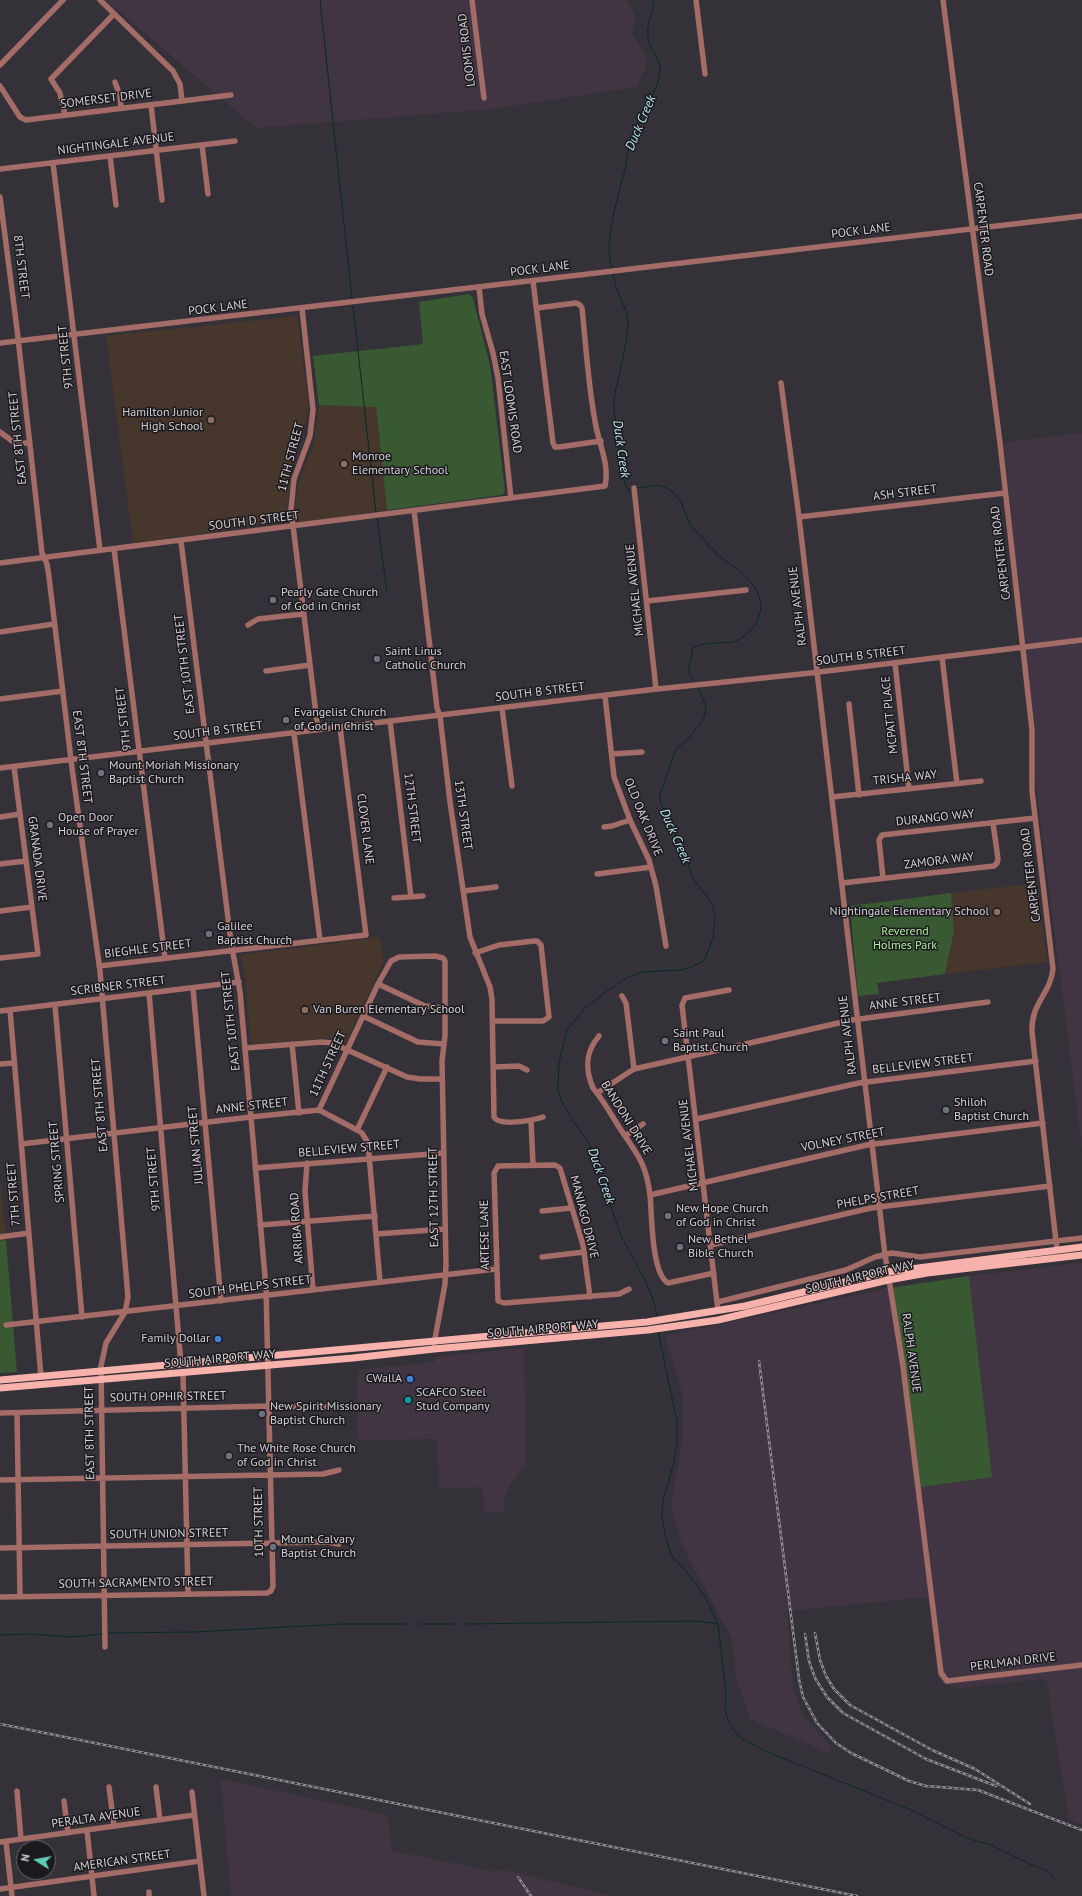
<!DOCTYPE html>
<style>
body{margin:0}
#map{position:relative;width:1082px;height:1896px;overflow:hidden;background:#353139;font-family:"PT Sans",sans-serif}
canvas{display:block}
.north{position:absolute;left:16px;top:1840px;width:40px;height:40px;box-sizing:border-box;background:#1b191d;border:1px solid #656267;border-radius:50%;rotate:281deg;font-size:11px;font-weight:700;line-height:16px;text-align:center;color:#d3d0d6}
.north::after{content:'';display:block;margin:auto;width:14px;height:18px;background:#5cceba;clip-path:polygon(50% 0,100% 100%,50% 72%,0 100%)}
</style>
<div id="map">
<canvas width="1082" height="1896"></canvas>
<div class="north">N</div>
</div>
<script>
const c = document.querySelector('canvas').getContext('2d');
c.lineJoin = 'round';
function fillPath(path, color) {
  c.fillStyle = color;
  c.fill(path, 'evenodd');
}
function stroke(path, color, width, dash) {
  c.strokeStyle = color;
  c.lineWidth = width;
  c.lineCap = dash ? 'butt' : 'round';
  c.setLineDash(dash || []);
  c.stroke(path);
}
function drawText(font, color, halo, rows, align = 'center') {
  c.font = font + ' "PT Sans",sans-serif';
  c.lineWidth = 3;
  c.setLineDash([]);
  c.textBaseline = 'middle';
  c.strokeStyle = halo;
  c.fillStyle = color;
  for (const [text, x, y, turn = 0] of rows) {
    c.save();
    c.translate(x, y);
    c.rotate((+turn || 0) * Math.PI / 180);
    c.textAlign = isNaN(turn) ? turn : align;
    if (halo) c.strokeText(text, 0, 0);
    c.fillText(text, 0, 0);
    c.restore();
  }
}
fillPath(new Path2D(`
 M106,0H627L635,16L632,33L648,61L637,87L490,109L256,128Z
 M1082,433V1149L1038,802L1004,442Z
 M1082,1263V1824L1069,1819L1047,1682L1043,1679L962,1688L943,1685L938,1676L928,1597L787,1611L793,1688L803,1716L832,1748L829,1753L750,1719L736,1678L732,1639L682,1545L671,1508L682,1441L683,1396L665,1336L890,1288L969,1276Z
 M524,1348L526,1464L510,1485L504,1498V1512L484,1513L483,1487L439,1488L437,1439L358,1440V1370L435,1362V1357Z
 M221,1779L388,1815L392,1851L497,1872L499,1869L612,1896H231Z`), '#423543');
fillPath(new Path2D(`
 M297,316L309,406L303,433L291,472L286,517L281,522L133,543L106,336Z
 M319,405L376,407L387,510L297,523L295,506L299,481L313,447Z
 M1037,883L1047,962L945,974L954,931L951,893Z
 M380,937L384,961L346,1043L326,1038L255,1044L250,1041L246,981L241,955Z
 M0,1177L6,1240L0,1241Z`), '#47362b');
fillPath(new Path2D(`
 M469,294L473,298L490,365L505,491L502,495L387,510L376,407L319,405L313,356L423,344L419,302Z
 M951,893L954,931L945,974L877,983L879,994L858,996L850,906Z
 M6,1240L17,1372L0,1373V1241Z
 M969,1276L992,1477L915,1488L890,1288Z`), '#385931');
stroke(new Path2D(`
 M320,0L352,299
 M612,269C604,241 615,212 621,183C622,178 625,174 625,169C627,158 628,145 633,134C641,114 658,94 660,71C661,59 650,50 648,38C646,26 652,15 654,3L652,0
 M613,274L616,287L627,313L628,326L626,343L614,398V410L624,481L628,490L633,489
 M353,306L376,512
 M636,488L660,485L672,491L681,502L690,525L708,544L707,546L716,551L715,554C738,568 774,592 756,623C752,630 743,638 736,641C722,645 705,640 692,649C693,657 688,664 689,671C689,675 694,680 696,683
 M377,517L387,593
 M658,1318L653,1299L646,1282L621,1236L589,1143L573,1121L561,1100L558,1091L559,1062L567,1030L585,1008L610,989L628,977L643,972L679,970L690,968L704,961L713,938L715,919L713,905L692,877L688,862L680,853L672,822L663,809L659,797L676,749L689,738L704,718L706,707L698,687
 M658,1331L677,1422V1444L673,1466L663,1500L662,1516L665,1535L669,1549L674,1559L681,1565L705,1596L718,1624L726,1695L725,1709L728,1720L735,1732L741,1738L765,1751L911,1810L967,1838L991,1845L1032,1865L1048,1871L1054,1879
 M420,1624H454
 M467,1624L697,1621L717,1624
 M108,1633L194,1632L343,1624H407
 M0,1635L28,1634L71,1637L103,1634`), '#06292f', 1);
stroke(new Path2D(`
 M100,0L173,71L180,84L182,101
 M472,0L484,98
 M696,0L705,74
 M943,0L1000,443L1032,730V791L1053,969C1050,995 1031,1002 1032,1032L1057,1250
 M0,65L63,0
 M115,82L120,96L121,108
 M0,86L20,117L26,120L231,95
 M151,105L162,200
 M65,115L60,93L51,79L114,14
 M202,145L208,194
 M110,156L116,205
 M53,163L100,550
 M0,169L235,141
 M0,197L17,329L42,553L47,564L49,577L72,768L100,971L128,1297L125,1312L106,1343L101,1366L105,1647
 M533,281L553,443L555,447H559L601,441
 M479,287L482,314L493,353L498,378L511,498
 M302,308L313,410L310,436L294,479L291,509L318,730
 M0,343L1082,216
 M781,383L799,517L885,1255L903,1366L941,1673L947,1681L1082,1665
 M0,432L15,443H30
 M634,488L656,689
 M414,510L437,708L440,716L450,802L470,937L490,987L492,999L494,1117C499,1127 534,1120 543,1117
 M799,517L1005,493
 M114,549L165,958
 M0,563L605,486C610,464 598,442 595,421C588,384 586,345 582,308L580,305L576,303L537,308
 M647,601L746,590
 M248,625L258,619L303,614
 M0,632L54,624
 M942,657L957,784
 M895,663L909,789
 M266,671L310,665
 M605,696L614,777L630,820L649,860L656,886L666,946
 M0,699L63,691
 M849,704L859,795
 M502,708L512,786
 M390,721L411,897
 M294,733L320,940
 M612,754L642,752
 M0,768L648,690L811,673L1082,640
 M832,797L981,781
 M0,817L20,814
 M604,827L612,826L630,820
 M0,864L26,861
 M597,874L651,867
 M883,878L879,840L882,835L1035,818
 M842,883L994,866L997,863L998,859L993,823
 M463,891L496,887
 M394,898L423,896
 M0,911L32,907
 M475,953L499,945L534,941H537L541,945L549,1017L543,1021H493
 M0,958L38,954L14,767
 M99,966L366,935L340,727
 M378,984L425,1006L445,1008
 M193,988L221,1301
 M149,993L181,1364
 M622,996L626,1003L634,1069
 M55,1005L82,1317
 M10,1010L41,1377
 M0,1011L239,982
 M363,1016L418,1042L444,1044
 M599,1036C585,1052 585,1069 593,1088C603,1100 611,1114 619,1127C636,1153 646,1162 650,1195C652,1214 651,1273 668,1283L714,1273
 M292,1044L299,1113
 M245,1048L322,1042L332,1043L407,1077L420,1079H442
 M0,1064L14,1063
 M494,1067L519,1066L527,1070
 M597,1093L634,1069L852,1020L988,1002
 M319,1110L378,984L391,961L399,957L435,956L443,958L445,961V1036L442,1061L446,1264L445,1284L434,1344
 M319,1110L357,1130L362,1133L368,1143L380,1282
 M697,1119L859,1083L1036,1061
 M531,1121L533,1164
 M357,1130L387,1067
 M625,1136L643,1124
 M21,1144L251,1117L319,1110
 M307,1163L305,1191L313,1290
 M255,1168L444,1153
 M650,1195L867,1145L1043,1123
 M542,1211L571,1208
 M260,1225L375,1216
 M376,1234L445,1229
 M0,1237L29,1233
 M711,1245L871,1208L1050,1186
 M542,1257L584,1252
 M590,1297L583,1245L560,1168L555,1165L498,1166L494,1173L498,1301L504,1303L619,1294L629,1289
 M718,1302L846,1270L875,1257L892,1253L920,1257L1082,1238
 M718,1311L682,1005L685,998L729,990
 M6,1325L496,1269
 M183,1373L188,1593
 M0,1413L268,1406L337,1407
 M17,1413L20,1597
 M0,1480L323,1474L339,1470
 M0,1548L327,1542L339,1544
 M0,1597L267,1593L271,1591L273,1586L266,1288L240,992L231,942L181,541
 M109,1787L114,1826
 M156,1787L160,1820
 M17,1791L21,1839
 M192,1792L204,1896
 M64,1801L68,1833
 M87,1830L94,1896
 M0,1842L194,1815
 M6,1842L12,1896
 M0,1889L200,1861
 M149,1892V1896`), '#a36c67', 5.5);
stroke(new Path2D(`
 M0,1380L647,1322L745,1306L887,1272L1082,1247
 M0,1388L353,1358L434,1349L648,1330L718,1320L888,1280L927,1273L1082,1255`), '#f7b2ac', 7);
const rail = new Path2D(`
 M759,1361L799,1679L803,1697L817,1723L836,1743L851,1753L909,1781L926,1786L978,1790L1082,1830
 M815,1633L820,1660L826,1676L834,1689L850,1705L932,1750L975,1769L1030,1804
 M805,1634L809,1661L815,1678L827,1697L843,1713L926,1759L996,1786
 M0,1724L857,1896
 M518,1877L531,1896`);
stroke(rail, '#8e8b92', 2.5);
stroke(rail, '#1b191d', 1, [3]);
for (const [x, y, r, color] of [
 [211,420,4,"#8d6e63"],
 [344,464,4,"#8d6e63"],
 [273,600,4,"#6b7280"],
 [377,659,4,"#6b7280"],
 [286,720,4,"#6b7280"],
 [101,773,4,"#6b7280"],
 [50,825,4,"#6b7280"],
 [997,912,4,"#8d6e63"],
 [209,934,4,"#6b7280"],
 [305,1010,4,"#8d6e63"],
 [665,1041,4,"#6b7280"],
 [946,1110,4,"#6b7280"],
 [668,1216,4,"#6b7280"],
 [680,1247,4,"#6b7280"],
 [218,1339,4,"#3f7fe0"],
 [410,1379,4,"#3f7fe0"],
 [408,1400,4,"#0f9aa8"],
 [262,1414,4,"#6b7280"],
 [229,1456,4,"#6b7280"],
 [273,1547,4,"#6b7280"]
]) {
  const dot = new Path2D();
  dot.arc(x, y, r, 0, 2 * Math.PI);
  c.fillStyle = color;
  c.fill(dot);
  stroke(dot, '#1b191d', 1.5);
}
drawText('12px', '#d3d0d6', '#1b191d', [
 ["LOOMIS ROAD",467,50,-97],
 ["SOMERSET DRIVE",106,99,-7],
 ["NIGHTINGALE AVENUE",116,144,-7],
 ["CARPENTER ROAD",983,229,83],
 ["POCK LANE",861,231,-7],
 ["8TH STREET",21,267,83],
 ["POCK LANE",540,269,-7],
 ["POCK LANE",218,308,-7],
 ["9TH STREET",66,357,-96],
 ["EAST LOOMIS ROAD",510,402,82],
 ["EAST 8TH STREET",18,438,-96],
 ["11TH STREET",291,457,-75],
 ["ASH STREET",905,493,-7],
 ["SOUTH D STREET",254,521,-7],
 ["CARPENTER ROAD",1001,553,-97],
 ["MICHAEL AVENUE",635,590,-96],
 ["RALPH AVENUE",798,606,-97],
 ["SOUTH B STREET",861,656,-7],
 ["EAST 10TH STREET",185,664,-97],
 ["SOUTH B STREET",540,692,-7],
 ["MCPATT PLACE",890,715,-96],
 ["9TH STREET",124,719,-97],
 ["SOUTH B STREET",218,731,-7],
 ["EAST 8TH STREET",82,757,83],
 ["TRISHA WAY",905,778,-6],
 ["12TH STREET",412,808,83],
 ["13TH STREET",463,815,82],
 ["OLD OAK DRIVE",643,817,68],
 ["DURANGO WAY",935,818,-6],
 ["CLOVER LANE",365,829,83],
 ["GRANADA DRIVE",37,859,83],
 ["ZAMORA WAY",939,861,-7],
 ["CARPENTER ROAD",1031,875,-97],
 ["BIEGHLE STREET",148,949,-7],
 ["SCRIBNER STREET",118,986,-7],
 ["ANNE STREET",905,1002,-7],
 ["EAST 10TH STREET",231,1021,-96],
 ["RALPH AVENUE",848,1035,-97],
 ["11TH STREET",328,1064,-65],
 ["BELLEVIEW STREET",923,1064,-7],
 ["EAST 8TH STREET",100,1105,-95],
 ["ANNE STREET",252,1106,-6],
 ["BANDONI DRIVE",626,1118,58],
 ["VOLNEY STREET",843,1140,-11],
 ["JULIAN STREET",196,1145,-95],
 ["MICHAEL AVENUE",689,1145,-97],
 ["BELLEVIEW STREET",349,1149,-5],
 ["SPRING STREET",57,1162,-95],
 ["9TH STREET",154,1179,-95],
 ["7TH STREET",14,1194,-95],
 ["EAST 12TH STREET",434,1197,-91],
 ["PHELPS STREET",878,1198,-10],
 ["MANIAGO DRIVE",584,1217,76],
 ["ARRIBA ROAD",297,1228,-94],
 ["ARTESE LANE",485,1235,-91],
 ["SOUTH AIRPORT WAY",860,1277,-13],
 ["SOUTH PHELPS STREET",250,1287,-7],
 ["SOUTH AIRPORT WAY",543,1329,-5],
 ["RALPH AVENUE",911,1353,82],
 ["SOUTH AIRPORT WAY",220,1359,-5],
 ["SOUTH OPHIR STREET",168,1397,-1],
 ["EAST 8TH STREET",90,1433,-91],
 ["10TH STREET",259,1522,-91],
 ["SOUTH UNION STREET",169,1534,-1],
 ["SOUTH SACRAMENTO STREET",136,1583,-1],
 ["PERLMAN DRIVE",1013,1662,-7],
 ["PERALTA AVENUE",96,1818,-8],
 ["AMERICAN STREET",122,1861,-8]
]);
drawText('12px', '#d3d0d6', '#1b191d', [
 ["Hamilton Junior",203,413,"right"],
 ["High School",203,427,"right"],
 ["Monroe",352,457],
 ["Elementary School",352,471],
 ["Pearly Gate Church",281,593],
 ["of God in Christ",281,607],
 ["Saint Linus",385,652],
 ["Catholic Church",385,666],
 ["Evangelist Church",294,713],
 ["of God in Christ",294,727],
 ["Mount Moriah Missionary",109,766],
 ["Baptist Church",109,780],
 ["Open Door",58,818],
 ["House of Prayer",58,832],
 ["Nightingale Elementary School",989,912,"right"],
 ["Galilee",217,927],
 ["Baptist Church",217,941],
 ["Van Buren Elementary School",313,1010],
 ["Saint Paul",673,1034],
 ["Baptist Church",673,1048],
 ["Shiloh",954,1103],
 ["Baptist Church",954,1117],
 ["New Hope Church",676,1209],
 ["of God in Christ",676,1223],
 ["New Bethel",688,1240],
 ["Bible Church",688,1254],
 ["Family Dollar",210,1339,"right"],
 ["CWallA",402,1379,"right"],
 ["SCAFCO Steel",416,1393],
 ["Stud Company",416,1407],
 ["New Spirit Missionary",270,1407],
 ["Baptist Church",270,1421],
 ["The White Rose Church",237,1449],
 ["of God in Christ",237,1463],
 ["Mount Calvary",281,1540],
 ["Baptist Church",281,1554]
], 'left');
drawText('12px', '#abef9c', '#1b191d', [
 ["Reverend",905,932],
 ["Holmes Park",905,946]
]);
drawText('italic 13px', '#baebf5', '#1b191d', [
 ["Duck Creek",641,123,-67],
 ["Duck Creek",621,449,82],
 ["Duck Creek",675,836,66],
 ["Duck Creek",601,1176,71]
]);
</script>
